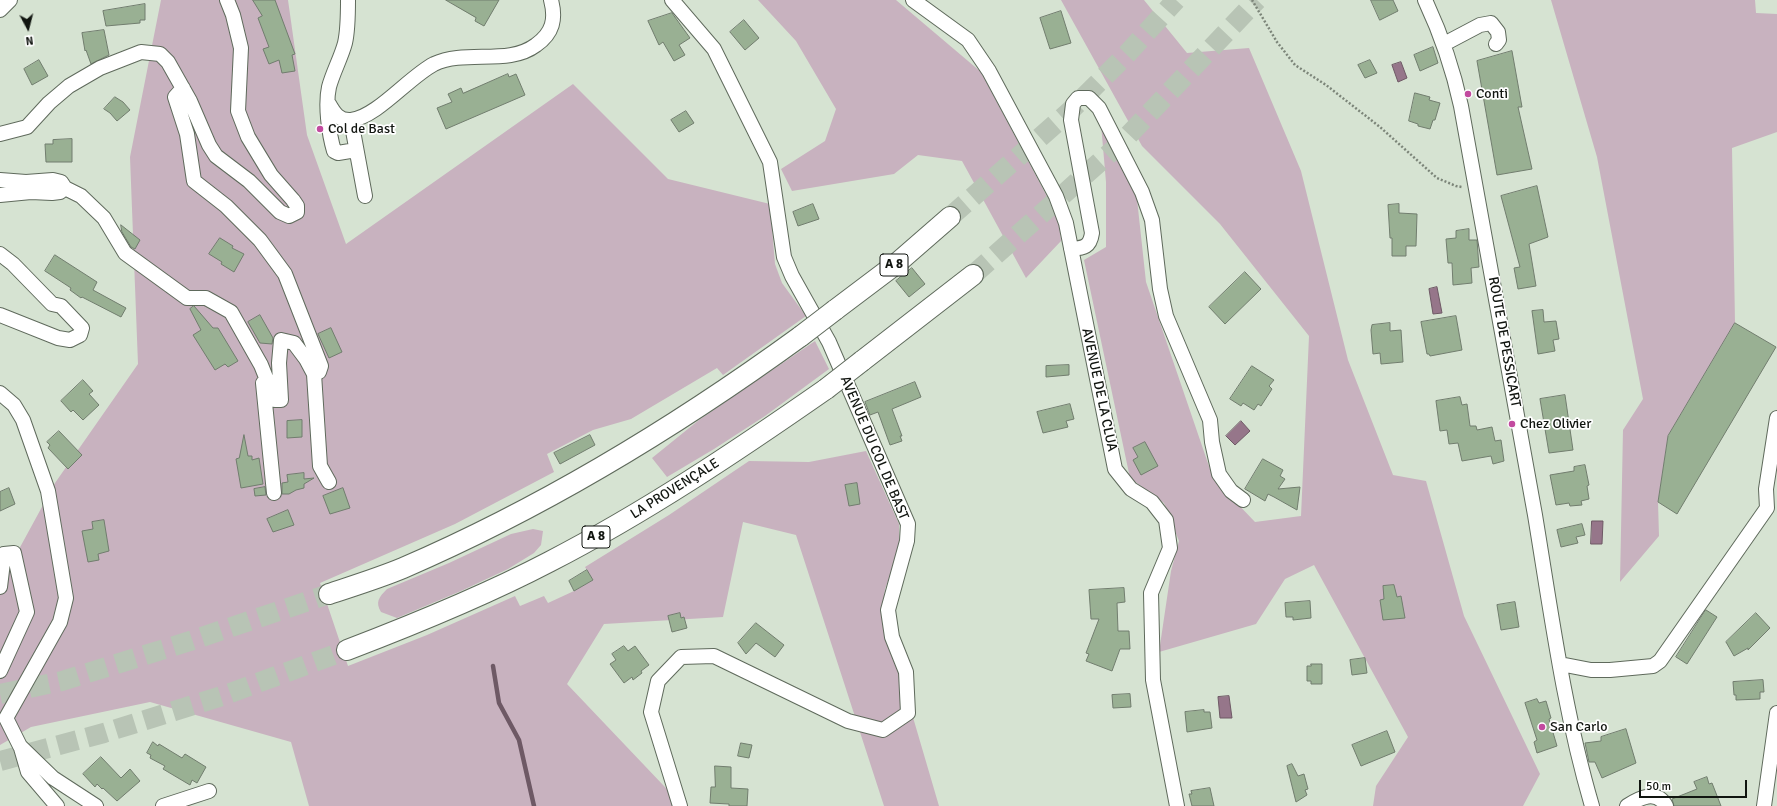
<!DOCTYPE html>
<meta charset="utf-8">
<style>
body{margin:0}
#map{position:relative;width:1777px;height:806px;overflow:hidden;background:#d6e3d2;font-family:Signika,sans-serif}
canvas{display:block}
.north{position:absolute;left:8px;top:8px;width:40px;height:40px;-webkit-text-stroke:3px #fff;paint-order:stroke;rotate:173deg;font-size:11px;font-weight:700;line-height:16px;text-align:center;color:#111510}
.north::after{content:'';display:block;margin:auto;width:14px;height:18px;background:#111510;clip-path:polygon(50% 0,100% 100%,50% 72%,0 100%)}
.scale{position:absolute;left:1639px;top:780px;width:108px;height:18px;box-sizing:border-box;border:2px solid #111510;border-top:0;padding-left:5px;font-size:12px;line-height:14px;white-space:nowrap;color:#111510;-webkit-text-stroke:3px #fff;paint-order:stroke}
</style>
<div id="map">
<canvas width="1777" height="806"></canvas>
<div class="north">N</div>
<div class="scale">50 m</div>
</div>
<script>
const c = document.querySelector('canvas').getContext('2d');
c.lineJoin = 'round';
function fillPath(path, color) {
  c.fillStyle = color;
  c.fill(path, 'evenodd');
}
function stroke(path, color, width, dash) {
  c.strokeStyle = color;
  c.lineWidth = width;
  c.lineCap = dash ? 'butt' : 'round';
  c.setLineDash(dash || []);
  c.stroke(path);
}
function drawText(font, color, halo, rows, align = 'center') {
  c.font = font + ' Signika,sans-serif';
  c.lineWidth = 3.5;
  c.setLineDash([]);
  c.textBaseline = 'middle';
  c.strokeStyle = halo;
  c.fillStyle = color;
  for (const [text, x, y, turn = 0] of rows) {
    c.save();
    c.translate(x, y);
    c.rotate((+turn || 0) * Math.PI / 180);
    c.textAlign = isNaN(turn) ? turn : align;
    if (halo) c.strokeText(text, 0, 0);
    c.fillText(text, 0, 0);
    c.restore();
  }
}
fillPath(new Path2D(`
 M161,0H288L307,135L346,244L573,84L668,179L770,204L775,264L782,283L806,316L723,375L717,368L631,419L593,430L547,454L554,472L455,524L320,583L348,666L427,635L515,596L520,606L544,596L548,603L574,591L593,580L585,567L669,515L749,461L809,462L866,451L899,524V551L885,589L883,608L885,622L939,806H884L796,535L743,522L723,617L604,624L567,684L683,806H309L291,742L150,702L31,727L0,745V584L55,483L138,364L130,157Z
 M758,0H896L981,72L1059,219L1061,241L1026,278L962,161L918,155L894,174L792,191L781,169L825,141L836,109L796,41Z
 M1061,0H1144L1187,53L1249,48L1301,171L1348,360L1393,475L1426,481L1464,616L1540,774L1523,806H1373L1376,786L1408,737L1314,565L1285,579L1256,624L1159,652L1171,571L1179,541L1164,503L1130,478L1084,260L1106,247V182L1101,124L1136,190L1146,282L1213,478L1255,522L1301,516L1309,336L1220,224L1142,146Z
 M1551,0H1755L1756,13L1777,14V132L1732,148L1735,323L1668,436L1658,502L1659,536L1620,582L1623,430L1643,399L1597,157Z
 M815,341L829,369L765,416L714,449L667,477L652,458L699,420Z
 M533,529L543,531L541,545L534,553L508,569L461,591L397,618L381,612C375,602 379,597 387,589L449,563L511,534Z`), '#c8b2bf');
const water = new Path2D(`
 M1401,62L1407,78L1398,82L1392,65Z
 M1437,287L1442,313L1433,314L1429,289Z
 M1241,421L1250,431L1235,445L1226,436Z
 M1592,521H1603L1602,544H1591Z
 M1229,696L1232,718H1220L1218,697Z`);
fillPath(water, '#96768a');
stroke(water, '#6e5965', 1);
stroke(new Path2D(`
 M493,666L499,703L519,740L534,806`), '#6e5965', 4.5);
const building = new Path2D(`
 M253,0H275L295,54L292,55L295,71L282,73L279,60L269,64L263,49L269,47L258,18L262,16Z
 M446,0H499L484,26L475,21L476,18Z
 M1371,0H1393L1398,11L1380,20Z
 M145,4V20H140V23L106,26L103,11Z
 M1061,11L1071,43L1050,49L1040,18Z
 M672,13L690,38L679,45L685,55L674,61L663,42L659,45L648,21Z
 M744,20L759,38L745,50L730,32Z
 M104,30L109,55L91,64L86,50L85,51L82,33Z
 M1433,47L1438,63L1420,71L1414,55Z
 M1512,51L1522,107H1518L1532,169L1497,175L1477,61Z
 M39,60L48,76L32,85L24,69Z
 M1370,60L1377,73L1365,78L1358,65Z
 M508,74L509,77L516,74L525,95L446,129L437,108L452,102L448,94L461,88L463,93Z
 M1415,93L1430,97L1429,100L1440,103L1435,120H1433L1430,129L1418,126V124L1409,121Z
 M115,97L123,102L130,110L117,121L110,113L104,109Z
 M686,111L694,123L679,132L671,120Z
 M72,139V162H46L45,144H53V140Z
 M1537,186L1548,237L1529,244L1536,286L1518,289L1514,268L1520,267L1501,196Z
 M813,204L819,219L798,226L793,212Z
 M1399,204V213L1417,214L1416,246H1406V256H1392V238H1390L1388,205Z
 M121,225L140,240L135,249L131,247L122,232Z
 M1469,229V240H1477L1479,267L1471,268L1472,283L1453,285L1452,263H1448L1446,239L1456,238V231Z
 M220,238L233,246L232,248L244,254L234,272L221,264L222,262L209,254Z
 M55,255L97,282L93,290L126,308L121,317L82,297L81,298L70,290L71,288L45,271Z
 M912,268L925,284L909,297L896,281Z
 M1245,272L1261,289L1225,324L1209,307Z
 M194,306L213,328H218L238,361L228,367L225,364L215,370L193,335L201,330L190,309Z
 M1543,310L1544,322L1556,321L1559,339L1553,340L1555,351L1538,354L1532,311Z
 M260,315L273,338L272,344L260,343L248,322Z
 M1456,316L1462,350L1430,356L1429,354H1427L1421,322Z
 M1390,323V331L1401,330L1403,362L1381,364L1380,353L1373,354L1371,330L1372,325Z
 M1735,323L1776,347L1677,514L1658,502L1668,436Z
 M331,328L342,352L329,358L318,334Z
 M1069,365V375L1046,377V366Z
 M1252,366L1274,380L1269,386L1272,389L1261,406L1258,404L1254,410L1243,403L1241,406L1230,399Z
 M83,380L93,391L89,394L99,405L83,420L73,410L71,412L61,401Z
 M915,382L921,397L892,409L902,436H900L902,441L890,445L878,412L870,415L865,402Z
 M1565,395L1573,450L1549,453L1540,399Z
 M1460,397L1462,405L1467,404L1470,426H1476L1477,430L1492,427L1495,441L1501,440L1504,461L1493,464L1491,456L1462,461L1458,443L1449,444L1447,430L1440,431L1436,401Z
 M1070,404L1074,419L1066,421L1068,427L1043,433L1037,412Z
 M302,420V437L287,438V421Z
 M59,431L82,455L68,469L48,448L50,445L47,442Z
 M244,435L248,456H252V460L259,458L263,484L241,488L236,459L239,458Z
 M590,435L595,445L560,464L554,453Z
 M1145,442L1158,466L1141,475L1133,460L1138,457L1133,448Z
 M1263,459L1283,470L1280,476L1285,479L1278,489L1300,487L1297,510L1274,497L1268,494L1265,501L1245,489Z
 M1585,465L1589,485L1587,486L1589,499L1581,501L1582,505L1570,506L1569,503L1556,505L1550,475L1574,471V467Z
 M304,473V479L314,478L304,484V488L296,490L289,494H282V483L288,482L287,475Z
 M857,483L860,504L849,506L845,485Z
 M265,487L266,495L255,496L254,489Z
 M9,488L15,504L0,511V492Z
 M343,488L350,508L330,514L323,496Z
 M288,510L294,525L273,532L267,519Z
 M104,520L109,551L98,554L99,560L88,562L82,531L93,529L92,522Z
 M1582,524L1585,535L1576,537L1578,543L1561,547L1557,530Z
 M587,570L593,580L574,591L569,581Z
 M1394,585L1397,597L1401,596L1405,618L1383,620L1380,600L1384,599L1383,586Z
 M1124,588L1125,602L1117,603L1118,631H1129L1130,649H1120L1112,671L1086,661L1089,654L1086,653L1099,619H1091L1089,590Z
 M1310,601L1311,618L1293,620V617H1286L1285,603Z
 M1515,602L1519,627L1501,630L1497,605Z
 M1706,610L1717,617L1687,664L1676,657Z
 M680,613L681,618L684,617L687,628L672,632L668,616Z
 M1756,613L1770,628L1748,650V648L1734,656L1726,642Z
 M756,623L784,645L775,657L756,643L746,654L738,643Z
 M624,646L628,651L635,646L649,665L641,671L642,673L633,680L632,677L624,683L610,664L616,660L612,654Z
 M1365,658L1367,673L1352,675L1350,660Z
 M1311,664H1322V684H1311V681H1307V666H1311Z
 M1763,680L1764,692H1760V699L1736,700V695H1734L1733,682Z
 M1130,694L1131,707L1113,708L1112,695Z
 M1537,699L1539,703L1546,701L1551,718L1549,719L1557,746L1537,753L1534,742L1537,740L1525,703Z
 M1204,710V712H1210L1212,728L1187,732L1185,712Z
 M1626,729L1636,763L1602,778L1595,762H1589L1585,743L1601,741V737Z
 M1387,731L1395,752L1361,766L1352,745Z
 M153,742L158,746L159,744L182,758L185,754L206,767L197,783L192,780L190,785L163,769L165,766L150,758L151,755L147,753Z
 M741,743L752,745L749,758L738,756Z
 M101,757L121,778L130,769L140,781L117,801L103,788L102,789L97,784L95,787L83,774Z
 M1292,764L1298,776L1304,774L1308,789L1305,790L1307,795L1296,802L1287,766Z
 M715,766L731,767V788L748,789L747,806H729V804L710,803L711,787H715Z
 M1707,777L1709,784L1712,783L1721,806H1674L1672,799L1697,789L1694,782Z
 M1210,788L1214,806H1192L1189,794H1192L1191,791Z`);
fillPath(building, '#99b093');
stroke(building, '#717d6e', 1);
stroke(new Path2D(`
 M950,217L1070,111L1127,54L1176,0
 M973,275L1121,143L1257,0
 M0,694L62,681L190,641L329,594
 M0,761L104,733L222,696L347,650`), '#b8c4b5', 20, [20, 10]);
const minor = new Path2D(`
 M348,0C348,14 348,30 345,43C341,58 333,72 329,87C325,105 329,134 334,151L338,153L356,150
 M672,0L714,49L770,162L784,257L792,276L829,342L908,524L907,541L888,610L892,637L906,672L908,713L883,730L848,721L714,656L681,657L658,681L651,712L680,806
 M913,0L968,40L989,71L1056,196L1066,223L1115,469L1131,489L1152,502L1166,520L1170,548L1151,593L1153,680L1177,806
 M1425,0C1441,34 1453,69 1461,106C1486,242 1511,378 1535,515C1551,612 1564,711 1592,806
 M0,10L10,0
 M1444,44L1480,25L1491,23L1498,32L1499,40L1496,44
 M329,104C334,113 339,121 351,120C377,117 409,77 434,64C466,49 508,66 536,45C553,33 556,19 551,0
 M351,120L365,196
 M0,134L27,127L49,103L69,86L100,68L141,52L160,54L168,62L190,101L209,145L216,156L249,181L280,212L289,216L297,212V206L293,200L271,175L248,137L238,111L241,48L233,15L227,0
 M0,180L26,182L53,180L61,182L65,188L60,192L52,193L31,192L0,195
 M65,188L81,196L104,218L125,253L187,298H206L231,312L261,365L275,400H281L279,363L281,340L294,343L306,359L314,374L319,372L321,366L285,274L260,240L226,206L194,181L187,134L175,97L183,88
 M1071,249C1084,248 1090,247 1092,233L1071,120L1073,104L1078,98H1089L1099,108L1142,192L1152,220L1160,289L1166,316L1210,420L1212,442L1219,474L1231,491L1243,500
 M0,254L13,264L52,304L61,306L82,328L80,335L70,340L58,338L0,315
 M314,374L320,466L329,482
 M263,383L274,493
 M0,393L14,405L23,420L48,491L66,598L60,622L6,718L20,746L53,778L96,806
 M0,587L4,554L14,553L27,612L0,671
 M1560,664L1591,670H1610L1653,666L1660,661L1767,508L1766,489L1777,418
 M21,748L28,772L57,806
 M163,806L209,791
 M1627,806C1639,798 1657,789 1666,806
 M1764,806L1777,713`);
const highway = new Path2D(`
 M835,310L896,264L950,217
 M862,361L973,275
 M329,594C353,586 379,578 403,568C544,507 676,427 801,336
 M347,650C415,624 484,596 549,562C646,512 737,451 826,389`);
stroke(minor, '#5f6a5c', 16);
stroke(highway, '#5f6a5c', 22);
stroke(new Path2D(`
 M1252,0L1277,42L1295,65L1326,85L1380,127L1437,178L1456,186L1462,187`), '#7c8579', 2.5, [2, 2]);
stroke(minor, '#fff', 14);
stroke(highway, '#fff', 20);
const highwayBridge = new Path2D(`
 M801,336L835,310
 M826,389L862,361`);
stroke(highwayBridge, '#5f6a5c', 22, []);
stroke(highwayBridge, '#fff', 20);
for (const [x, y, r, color] of [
 [1468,94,4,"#c24a9f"],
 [320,129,4,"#c24a9f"],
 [1512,424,4,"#c24a9f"],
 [1542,727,4,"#c24a9f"]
]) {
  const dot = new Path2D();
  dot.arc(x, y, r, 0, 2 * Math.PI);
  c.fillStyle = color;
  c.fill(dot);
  stroke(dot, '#fff', 1.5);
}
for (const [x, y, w] of [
 [894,265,28],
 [596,537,28]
]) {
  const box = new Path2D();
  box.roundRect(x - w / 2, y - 11, w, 22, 3);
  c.fillStyle = '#fff';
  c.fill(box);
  stroke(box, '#111510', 1);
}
drawText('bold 13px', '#111510', null, [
 ["A 8",894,265],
 ["A 8",596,537]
]);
drawText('14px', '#111510', '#fff', [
 ["Conti",1476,94],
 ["Col de Bast",328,129],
 ["Chez Olivier",1520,424],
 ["San Carlo",1550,727]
], 'left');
drawText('14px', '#111510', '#fff', [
 ["ROUTE DE PESSICART",1504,342,80],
 ["AVENUE DE LA CLUA",1099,390,78],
 ["AVENUE DU COL DE BAST",874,448,67],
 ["LA PROVENÇALE",675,489,-32]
]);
</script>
